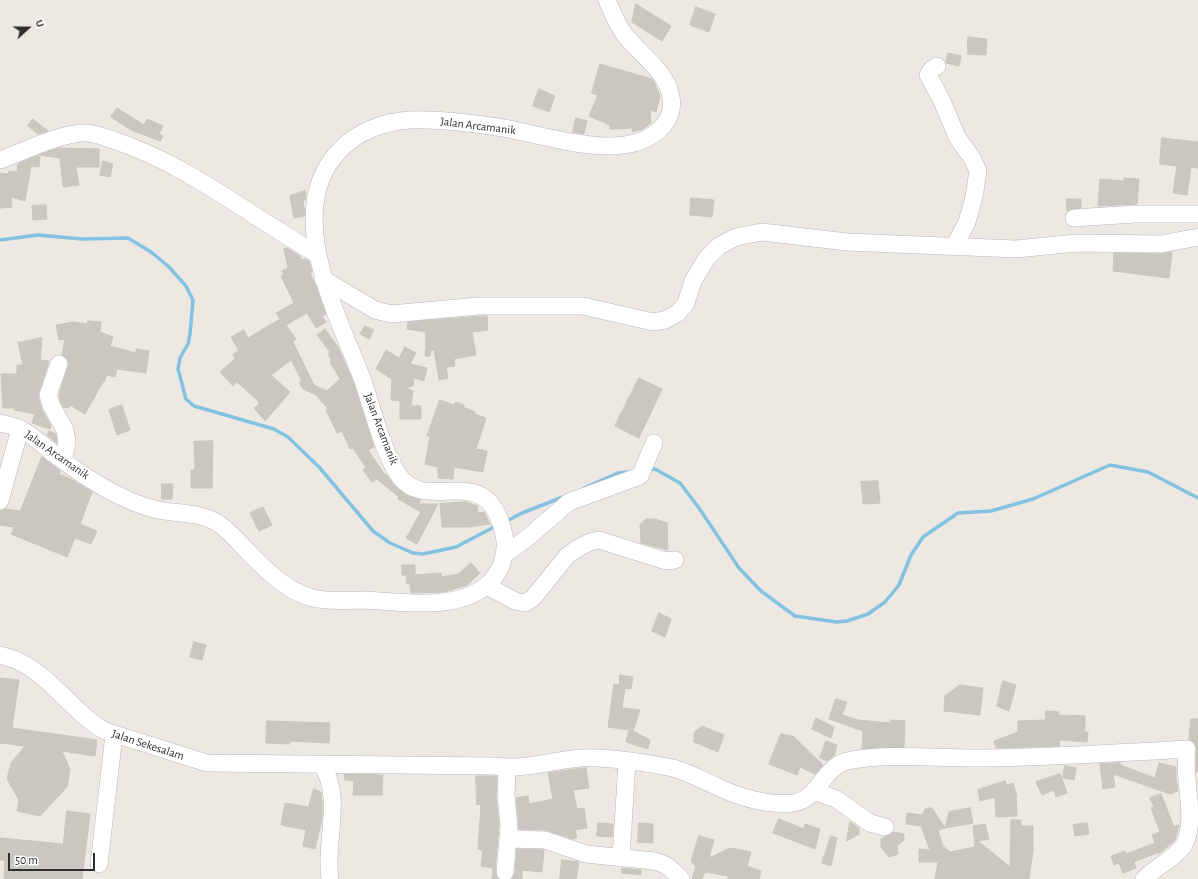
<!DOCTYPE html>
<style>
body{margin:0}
#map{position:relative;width:1198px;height:879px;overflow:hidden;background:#ede9e2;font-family:"Alegreya Sans",sans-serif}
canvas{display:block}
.north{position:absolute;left:8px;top:8px;width:40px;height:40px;-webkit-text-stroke:3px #fff;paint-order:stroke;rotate:69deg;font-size:11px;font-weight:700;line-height:16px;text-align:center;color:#2e2e2e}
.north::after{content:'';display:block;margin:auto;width:14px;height:18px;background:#2e2e2e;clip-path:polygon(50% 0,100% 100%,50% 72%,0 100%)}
.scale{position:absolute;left:8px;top:853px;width:87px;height:18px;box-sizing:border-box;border:2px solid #2e2e2e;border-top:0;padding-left:5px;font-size:12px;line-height:14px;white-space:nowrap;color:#2e2e2e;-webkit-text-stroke:3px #fff;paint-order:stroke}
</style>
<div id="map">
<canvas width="1198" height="879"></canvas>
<div class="north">U</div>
<div class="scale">50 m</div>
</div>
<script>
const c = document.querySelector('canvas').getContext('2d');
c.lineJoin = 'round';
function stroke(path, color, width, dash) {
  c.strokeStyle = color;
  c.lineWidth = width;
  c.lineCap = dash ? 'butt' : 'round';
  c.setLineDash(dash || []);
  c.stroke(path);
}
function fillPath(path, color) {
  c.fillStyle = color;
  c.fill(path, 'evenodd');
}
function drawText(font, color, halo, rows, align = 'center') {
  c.font = font + ' "Alegreya Sans",sans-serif';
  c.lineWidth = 4;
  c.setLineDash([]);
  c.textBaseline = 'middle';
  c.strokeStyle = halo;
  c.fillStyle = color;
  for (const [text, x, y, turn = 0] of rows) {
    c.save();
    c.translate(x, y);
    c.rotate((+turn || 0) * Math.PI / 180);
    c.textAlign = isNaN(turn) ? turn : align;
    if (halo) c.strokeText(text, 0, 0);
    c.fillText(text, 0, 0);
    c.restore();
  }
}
stroke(new Path2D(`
 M0,240L38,235L82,239L128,238L151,252L168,266L186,286L193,300L190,334L188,344L180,358L178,369L186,399L194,406L274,429L288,437L319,467L373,531L390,543L413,553L423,554L456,547L496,526
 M648,470L655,469L680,483L699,508L739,568L761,591L795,616L837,622L847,621L868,614L885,602L899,585L911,555L923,537L958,513L991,511L1033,499L1110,465L1148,472L1198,498
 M584,488L618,473L628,472
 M505,522L522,513L563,497`), '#83c2e1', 3.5);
const building = new Path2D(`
 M636,4L671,26L662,41L632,22Z
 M696,7L715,14L709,32L690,25Z
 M968,37L987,39L986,55L968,54Z
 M948,53L961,56L959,66L946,63Z
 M600,64L652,79L655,84L660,96L656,112L650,110L651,123L643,129L632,132L633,128L610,129V125L589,116L598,95L592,93Z
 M539,89L555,96L549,112L533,106Z
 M117,108L144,125L147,119L163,126L159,134L163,136L160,141L131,130L111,117Z
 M576,118L587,121L584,134L573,132Z
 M33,119L48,131L38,134L28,126Z
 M1162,138L1198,142V168L1191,167L1187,195L1173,193L1177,166L1160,164Z
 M59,148L99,149V167H76L79,185L63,187L60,158L39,155Z
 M36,156L40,157L39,167L31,166L25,201L11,197L12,207L0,208V173L8,174L9,171L17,172L18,164Z
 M103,161L113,164L110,177L100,175Z
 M1124,178L1139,179L1137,204L1098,206L1100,179L1124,181Z
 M305,191L306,197L305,200L303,201L305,216L294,218L290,196Z
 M691,198L714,200L712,217L690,215Z
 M1067,199H1081V208L1067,211Z
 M46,205L47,219L33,220L32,206Z
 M287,248L300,256L302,260L305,259L309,261L312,272L310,273L316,286L326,314L322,316L326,322L316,328L307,313L286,325L296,339L293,342L314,385L327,391L340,379L330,362L332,361L328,354L330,352L317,335L325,329L338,347L354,384L374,447L368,450L385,475L386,474L393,484L406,495L421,500L418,504H438L417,544L406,538L421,512L398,499L399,497L377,479L372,482L363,470L366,468L353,448L350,449L342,431L337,433L326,410L328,409L316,395L303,389L299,382L302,381L291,360L271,375L290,392L265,421L254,408L259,404L258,401L237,382L233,386L220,372L235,359L233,354L239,351L231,337L244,330L248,338L280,319L276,313L294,303L281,276L284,274L282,271L288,268L284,249Z
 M1172,252L1169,278L1113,271L1114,253L1161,254Z
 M487,316L488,330L472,332L476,355L454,359L455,366L446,367L448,378L439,380L434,350H431L430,356H425L426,332L407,329L408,322Z
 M88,321L101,322L100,332L113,337L110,346L136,353V349L149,351L146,373L117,369L115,377L107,375L104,382H103L85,414L70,405L68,408L63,407L60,401L59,395L69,363L67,358L62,355L65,339L59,340L56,325L74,322L87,324Z
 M365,326L374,330L369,339L360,334Z
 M42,338L40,360L49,361L39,392L38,397L42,410L51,426L50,429L32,423L35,414L14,410L15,408H3L1,374H17V365H23L18,343Z
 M405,347L416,353L410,364L427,368L424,381L414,378L413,386L406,388L413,391L411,406H421V419H400V401L391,400L392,379L376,369L386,350L399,358Z
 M639,378L662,389L639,438L615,426Z
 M440,400L454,405L456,402L464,405L463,407L475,412V414L486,418L476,449L487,451L483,472L454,467L453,479L438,478V467L425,464L430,436H427Z
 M122,405L130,430L117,435L109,410Z
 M50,431L56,434L57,443L47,435Z
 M213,441L212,488H191V470H195L194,442Z
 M42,457L60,471L59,474L71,479L92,492L80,524L97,531L91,544L75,538L67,557L11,534L14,527L0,525V511L6,509L20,511Z
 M878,481L880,503L863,504L861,482Z
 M162,484H173L172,499H162Z
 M466,502L477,506L478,513L484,512L490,524L469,527H442L440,504Z
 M263,507L272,525L259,531L250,513Z
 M646,519H655L667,523L668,550L641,543L640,525Z
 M471,563L480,573L467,585L444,592L411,593L410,584H407L406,575H402V565H415V575L441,573L442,577L458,574Z
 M659,613L671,619L665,637L652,631Z
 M194,642L206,645L202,660L190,657Z
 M620,675L633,677L631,689L625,688L622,708L640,710L633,731L650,740L648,749L626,742L629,730L608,727L614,684L619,685Z
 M0,678L19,680L12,728L97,740L95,756L62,751L70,769L67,787L40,816L17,811L19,800L7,779L11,763L25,746L0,743Z
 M1003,681L1016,685L1009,711L997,706Z
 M960,685L983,688L980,715L944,711L945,696Z
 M836,699L847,702L842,715L858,720L890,723L891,720L905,721L904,747L862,749L863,731L829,719Z
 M1046,711L1059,712L1058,715L1085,716V732H1088L1087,742L1060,740L1059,746L996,748L994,741L1018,732V721L1045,720Z
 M816,718L834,727L831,738L812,729Z
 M1191,719H1198V772H1196V745L1189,740Z
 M267,721L330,723L329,743L290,741V744L266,743Z
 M702,726L724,735L718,752L694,742V733Z
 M781,734L793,736L823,765L815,774L800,767L797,775L769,764Z
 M826,741L837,745L834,756L827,761L820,758Z
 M1120,763V765L1155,778L1159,763L1176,767V779L1178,791L1170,794L1113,774L1115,787L1103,789L1100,764Z
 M1065,766L1076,768L1074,780L1063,778Z
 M586,768L589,788L573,790L577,809L584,808L587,828L575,830L577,838L573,839L546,830L519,829L516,798L528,796L529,804L553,799L548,773Z
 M345,774L383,775L382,795H353L354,781L345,780Z
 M1060,774L1067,793L1056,797L1054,790L1042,795L1036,782Z
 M476,776H497L496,796L499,826L495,871L498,879H492L493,868L481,866L483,851L478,849L481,804L477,805Z
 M1005,781L1007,785L1013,783L1017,796H1016L1017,816L996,817L995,797L980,801L978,790Z
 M314,789L321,792L322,805V818L315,849L303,846L306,830L281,825L285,803L308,807Z
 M1161,794L1174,827L1179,825L1175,840L1159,854V852L1134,862L1136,868L1123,873L1119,863L1114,865L1111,856L1125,851L1126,854L1155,843L1152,835L1160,832L1151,808L1154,807L1150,798Z
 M932,808L945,828L938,830L943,846L950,852L975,847L973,826L985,824L989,839L978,841L1010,867L1011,820H1021V826H1033V851L1029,879H935L938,862H919V849L930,850L921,826L906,824L907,813L922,815L925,809Z
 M970,808L973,823L945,828L949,812Z
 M67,811L90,814L82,879H4L5,860H0V838L63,844Z
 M779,819L804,829L805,824L820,829L815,849L773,833Z
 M850,822L859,828V834L847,841Z
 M598,823L613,824L612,837L597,836Z
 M639,823L653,824V843L638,842Z
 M1087,823L1089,834L1075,836L1073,825Z
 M894,832L904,834V840L897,846L898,854L889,857L881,847V839Z
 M699,836L714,840L709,858L730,848L751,852L747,866L761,871L759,879H728V876L705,872L702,879H692L696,866L691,862Z
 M831,836L837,838L831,866L822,863Z
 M517,849L544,850L542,872L522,870V879H512L515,873Z
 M562,860L579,862L576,879H560Z
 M622,868L641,870V875L622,873Z`);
fillPath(building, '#cac7c0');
stroke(building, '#c9c5bc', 1);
const minor = new Path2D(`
 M937,66L931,70L928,75L942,101L957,137L972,158L978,171L974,197L967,222L954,247
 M0,160C26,151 53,136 81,133C92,132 103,136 113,140C187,164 250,216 317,254
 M1074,218L1135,214H1198
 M323,279L375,310L391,314L479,306H583L653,322L665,320L678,313L686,303L693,281L707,258L719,246L736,237L762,232L847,242L1016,249L1076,243L1161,244L1198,237
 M59,364L48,395L51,405L65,430L67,442L63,461
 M0,423C7,425 16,426 22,430C34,436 44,446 54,454C74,469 98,486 120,496C132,502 145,507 158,510C177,514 202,512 219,524C231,532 242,546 253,557C271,575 292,595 318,599C333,602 350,600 365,600C402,602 457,611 487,585C501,573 508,553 504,535C488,457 429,515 400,477C384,456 372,407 363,381C339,317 281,212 339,151C356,132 385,121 410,120C438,119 469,123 497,127C542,133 628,167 663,126C670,118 673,108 671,97C666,70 641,56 625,35C617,25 612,12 607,0
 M0,501L20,429
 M505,554L526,539L569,502L640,476L654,443
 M487,586L515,601L525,603L533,598L567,556L578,548L590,542L599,540L666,561L675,560
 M0,655C6,657 12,658 18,661C52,677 72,712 105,731L207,763L494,766C525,770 549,761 580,758C603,756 649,763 673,768C688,772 702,780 716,786C738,797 768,806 793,803C820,800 822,764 852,760C896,753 941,759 985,758C1053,757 1120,753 1187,749C1182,780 1198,817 1184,845C1174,859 1156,867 1144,879
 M321,764C344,795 324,843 330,879
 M814,791L836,799L870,823L885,827
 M508,839L545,840L586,854L654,861C669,865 671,869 681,879
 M621,858L627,762
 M99,864L114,735
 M505,872L509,826L506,795L507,768`);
stroke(minor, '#b5b7c0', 18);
stroke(minor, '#fff', 17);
drawText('12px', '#2e2e2e', '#fff', [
 ["Jalan Arcamanik",478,126,7],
 ["Jalan Arcamanik",381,429,69],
 ["Jalan Arcamanik",57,455,35],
 ["Jalan Sekesalam",148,745,18]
]);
</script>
